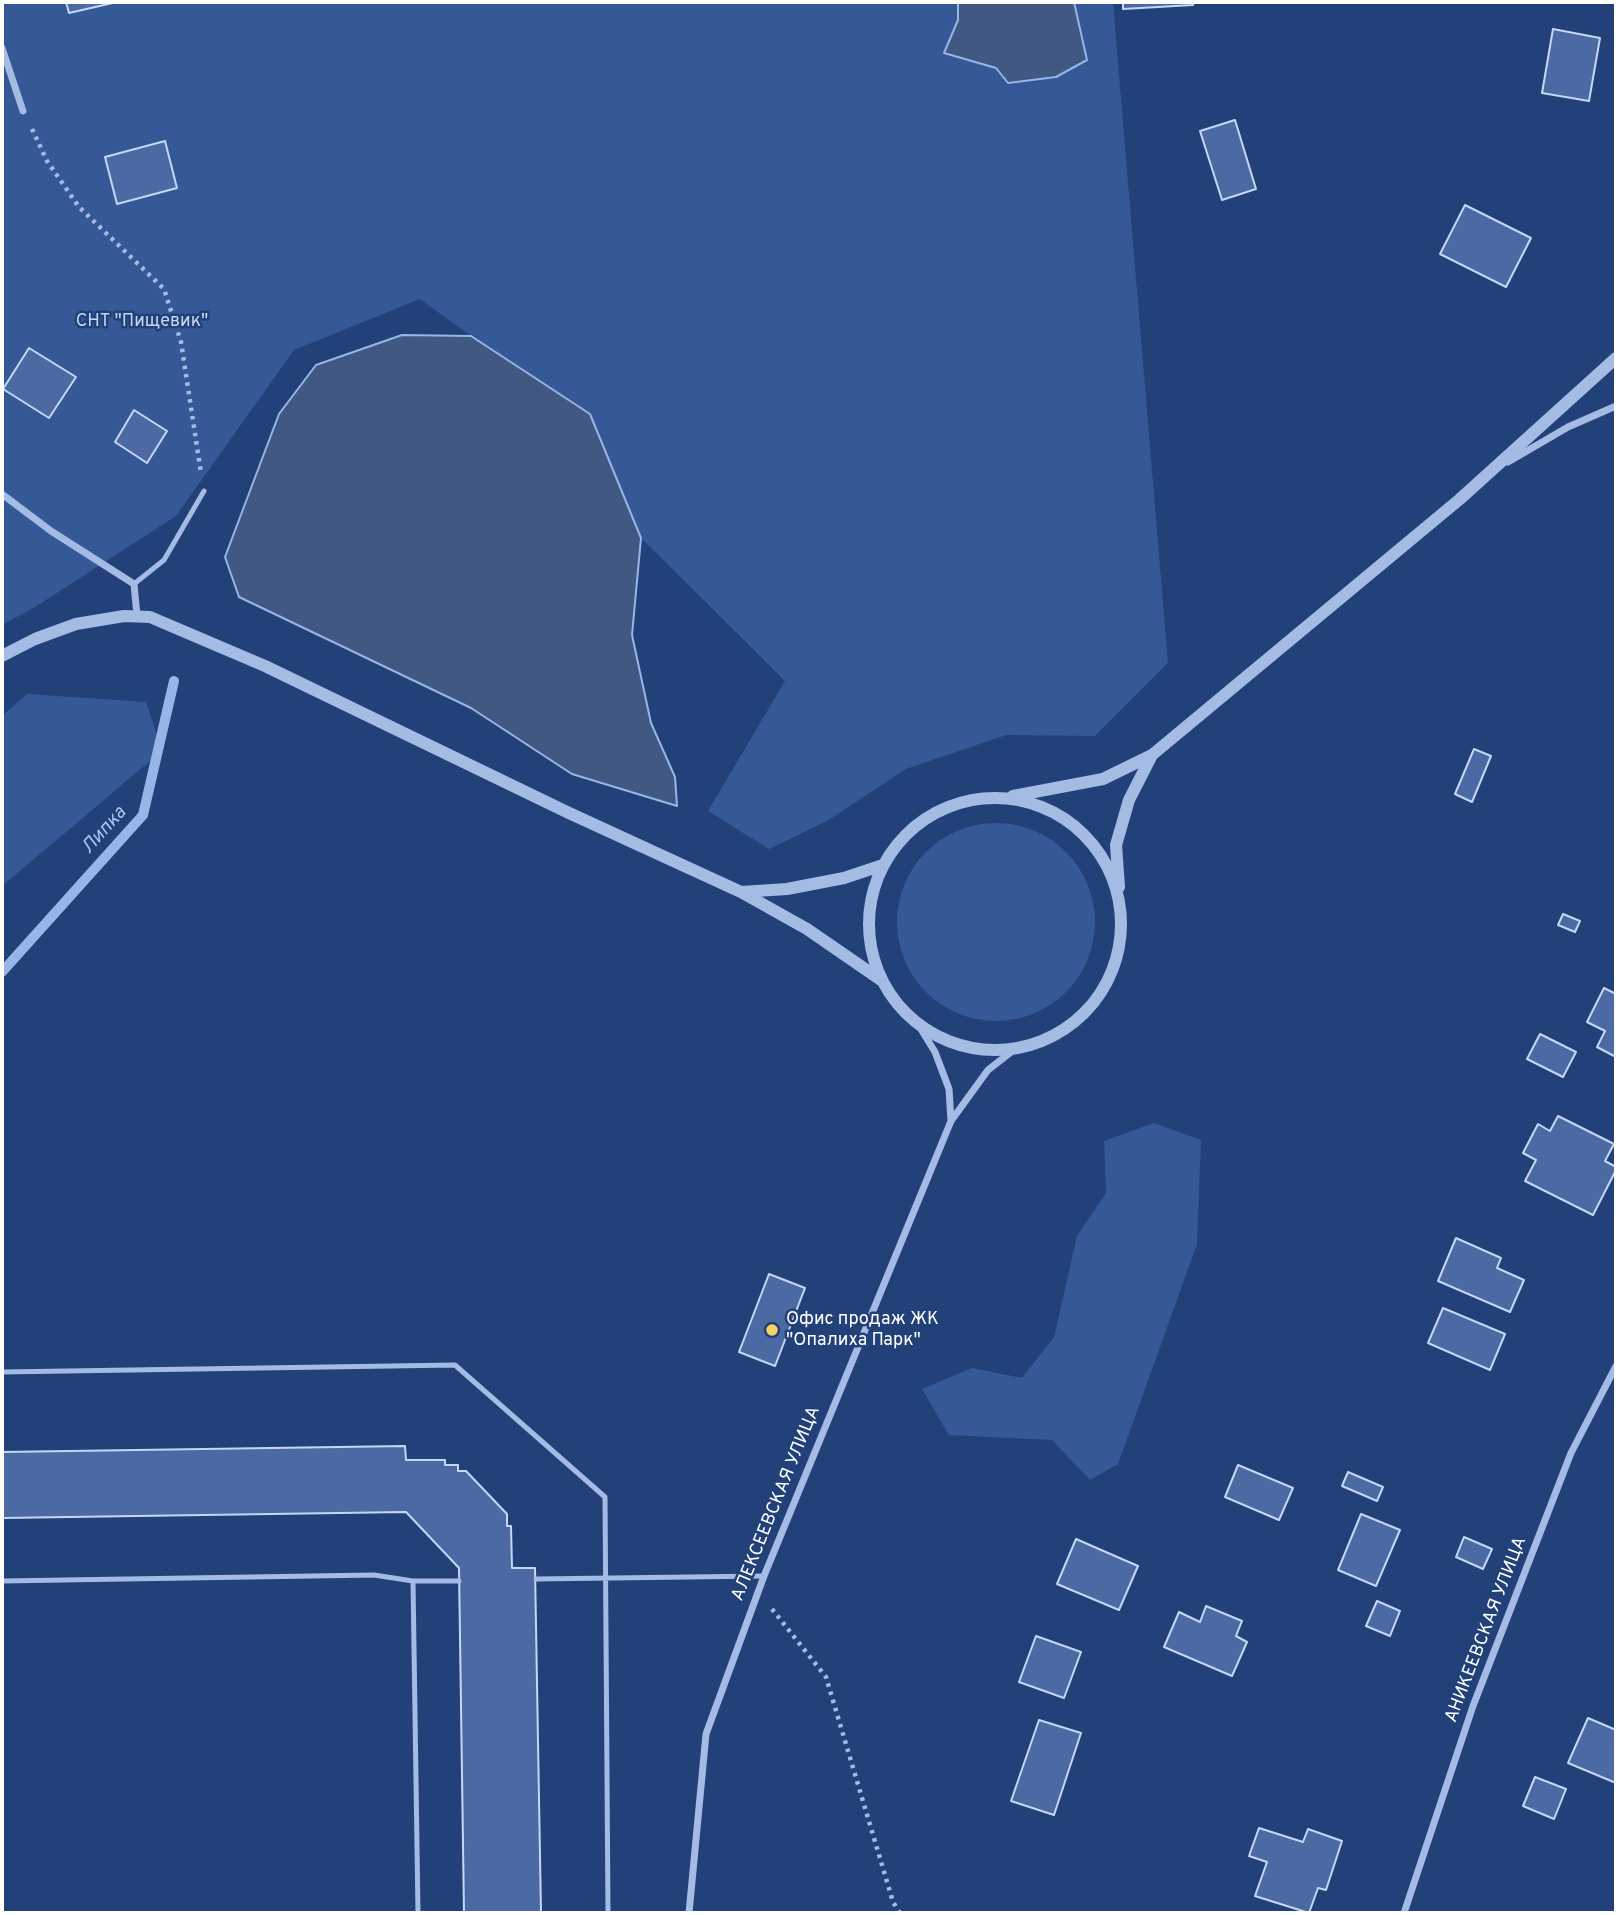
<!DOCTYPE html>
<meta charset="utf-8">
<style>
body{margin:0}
#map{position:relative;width:1618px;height:1915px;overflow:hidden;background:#224179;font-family:Overpass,sans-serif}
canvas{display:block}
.frame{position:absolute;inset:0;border:4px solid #fff;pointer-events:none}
</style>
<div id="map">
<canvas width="1618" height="1915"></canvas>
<div class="frame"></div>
</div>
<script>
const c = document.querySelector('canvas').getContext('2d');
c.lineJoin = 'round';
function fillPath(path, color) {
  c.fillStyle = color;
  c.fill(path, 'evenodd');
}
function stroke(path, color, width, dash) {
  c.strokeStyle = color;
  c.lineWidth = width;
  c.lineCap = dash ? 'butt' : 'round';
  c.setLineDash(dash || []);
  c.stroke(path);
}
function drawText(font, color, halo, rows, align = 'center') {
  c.font = font + ' Overpass,sans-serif';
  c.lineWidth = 5;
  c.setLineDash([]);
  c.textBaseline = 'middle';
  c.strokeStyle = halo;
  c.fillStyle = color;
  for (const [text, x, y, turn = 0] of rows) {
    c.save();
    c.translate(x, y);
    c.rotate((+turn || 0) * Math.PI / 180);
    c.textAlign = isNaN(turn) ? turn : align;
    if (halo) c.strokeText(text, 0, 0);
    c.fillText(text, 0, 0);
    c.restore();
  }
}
fillPath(new Path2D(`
 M2,2H958V20L944,53L996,68L1087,60L1074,2H1113L1168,663L1095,736L1006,735L906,769L827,821L769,849L708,811L785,681L641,538L590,414L471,336L420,299L294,350L176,516L35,607L2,625Z
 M27,694L146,702L162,751L2,886V716Z
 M897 922a99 99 0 1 1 198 0a99 99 0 1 1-198 0Z
 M1154,1123L1201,1140L1197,1244L1118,1464L1090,1480L1052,1440L949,1435L922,1389L972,1368L1022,1378L1054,1337L1077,1236L1106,1193L1104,1141Z`), '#355997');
const water = new Path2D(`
 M958,2H1074L1087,60L1056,77L1008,83L996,68L944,53L958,20Z
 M402,335L471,336L590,414L641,538L632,635L651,723L675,777L677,806L572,774L471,708L239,597L225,557L279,414L316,365Z`);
fillPath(water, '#415982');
stroke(water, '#97b5e6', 2);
stroke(new Path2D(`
 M2,972L143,815L174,681`), '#97b5e6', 10);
const building = new Path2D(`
 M66,2H117L69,13Z
 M1123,2H1193V5L1123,9Z
 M1553,29L1600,38L1589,101L1542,93Z
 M1235,120L1256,189L1222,200L1200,131Z
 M165,141L177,188L117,204L105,157Z
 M1465,205L1531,238L1506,287L1440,254Z
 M29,348L76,377L49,418L3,389Z
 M134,410L167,431L147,463L115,442Z
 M1474,749L1491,756L1472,802L1455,794Z
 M1563,914L1580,921L1575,932L1558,925Z
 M1604,988L1616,994V1057L1597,1047L1605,1031L1587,1022Z
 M1540,1034L1576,1052L1563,1077L1527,1059Z
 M1558,1116L1614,1144L1605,1161L1616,1167V1170L1593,1215L1525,1181L1536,1160L1523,1153L1538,1124L1550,1131Z
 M1456,1238L1501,1258L1497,1268L1524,1280L1510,1312L1438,1281Z
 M769,1274L805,1288L775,1366L739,1352Z
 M1443,1308L1505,1334L1490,1370L1428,1343Z
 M405,1446L406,1460H445V1465H458V1471H466L507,1514V1526H511L512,1568H535L541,1913H464L459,1568L406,1512L2,1518V1452Z
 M1238,1465L1293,1488L1279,1520L1225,1497Z
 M1348,1472L1383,1487L1377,1501L1342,1486Z
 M1361,1514L1400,1530L1376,1586L1338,1570Z
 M1464,1537L1492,1549L1483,1569L1456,1557Z
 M1076,1539L1138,1566L1119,1610L1057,1584Z
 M1377,1601L1400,1611L1390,1636L1366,1626Z
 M1206,1606L1242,1621L1236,1636L1247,1642L1232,1676L1164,1647L1179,1612L1200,1622Z
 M1036,1636L1081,1652L1064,1698L1019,1682Z
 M1588,1718L1616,1730V1783L1568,1763Z
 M1039,1720L1081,1733L1054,1815L1011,1801Z
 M1535,1777L1566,1789L1554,1819L1523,1806Z
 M1259,1828L1303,1842L1308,1829L1342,1841L1326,1890L1318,1888L1309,1913L1255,1896L1267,1862L1249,1856Z`);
fillPath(building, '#4b6aa3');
stroke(building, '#c6d7f4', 2);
stroke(new Path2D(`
 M32,129L47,161L79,207L164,289L181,342L201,473
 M772,1609L826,1677L893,1902L900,1913`), '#a4bbe4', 4.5, [3.5, 5]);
stroke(new Path2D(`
 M134,584L164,560L204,491
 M2,1372L455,1365L605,1497L608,1913
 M536,1579L764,1576
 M2,1581L374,1575L413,1581H459
 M413,1581L418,1913`), '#a4bbe4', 5);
stroke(new Path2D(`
 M2,48L23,111
 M1508,462L1568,427L1616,406
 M2,494L51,531L134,584L137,616
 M916,1021L935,1052L949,1089L951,1121
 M689,1913L706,1734L764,1576L951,1121L988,1070L1015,1049
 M1404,1913L1473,1706L1571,1453L1616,1366`), '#a4bbe4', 7);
stroke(new Path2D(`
 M2,656L35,639L76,624L124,616L150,617L265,666L569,813L741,892L807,929L881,980
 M1013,796L1103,779L1152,755L1460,499L1616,358
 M869 924a126 126 0 1 1 252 0a126 126 0 1 1-252 0Z
 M1119,887L1116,845L1129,800L1152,755
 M741,892L787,889L844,878L883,865`), '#a4bbe4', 12);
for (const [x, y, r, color] of [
 [772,1330,7,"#f0d466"]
]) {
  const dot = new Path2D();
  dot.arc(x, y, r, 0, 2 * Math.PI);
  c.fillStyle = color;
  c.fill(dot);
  stroke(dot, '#224179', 2.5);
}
drawText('18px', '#c6d7f4', '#224179', [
 ["СНТ \"Пищевик\"",142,322]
]);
drawText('18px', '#fff', '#224179', [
 ["Офис продаж ЖК",786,1320],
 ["\"Опалиха Парк\"",786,1341]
], 'left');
drawText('18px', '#fff', '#224179', [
 ["АЛЕКСЕЕВСКАЯ УЛИЦА",777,1504,-68],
 ["АНИКЕЕВСКАЯ УЛИЦА",1487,1630,-69]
]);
drawText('italic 19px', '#aec6ec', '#224179', [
 ["Липка",105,831,-48]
]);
</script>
